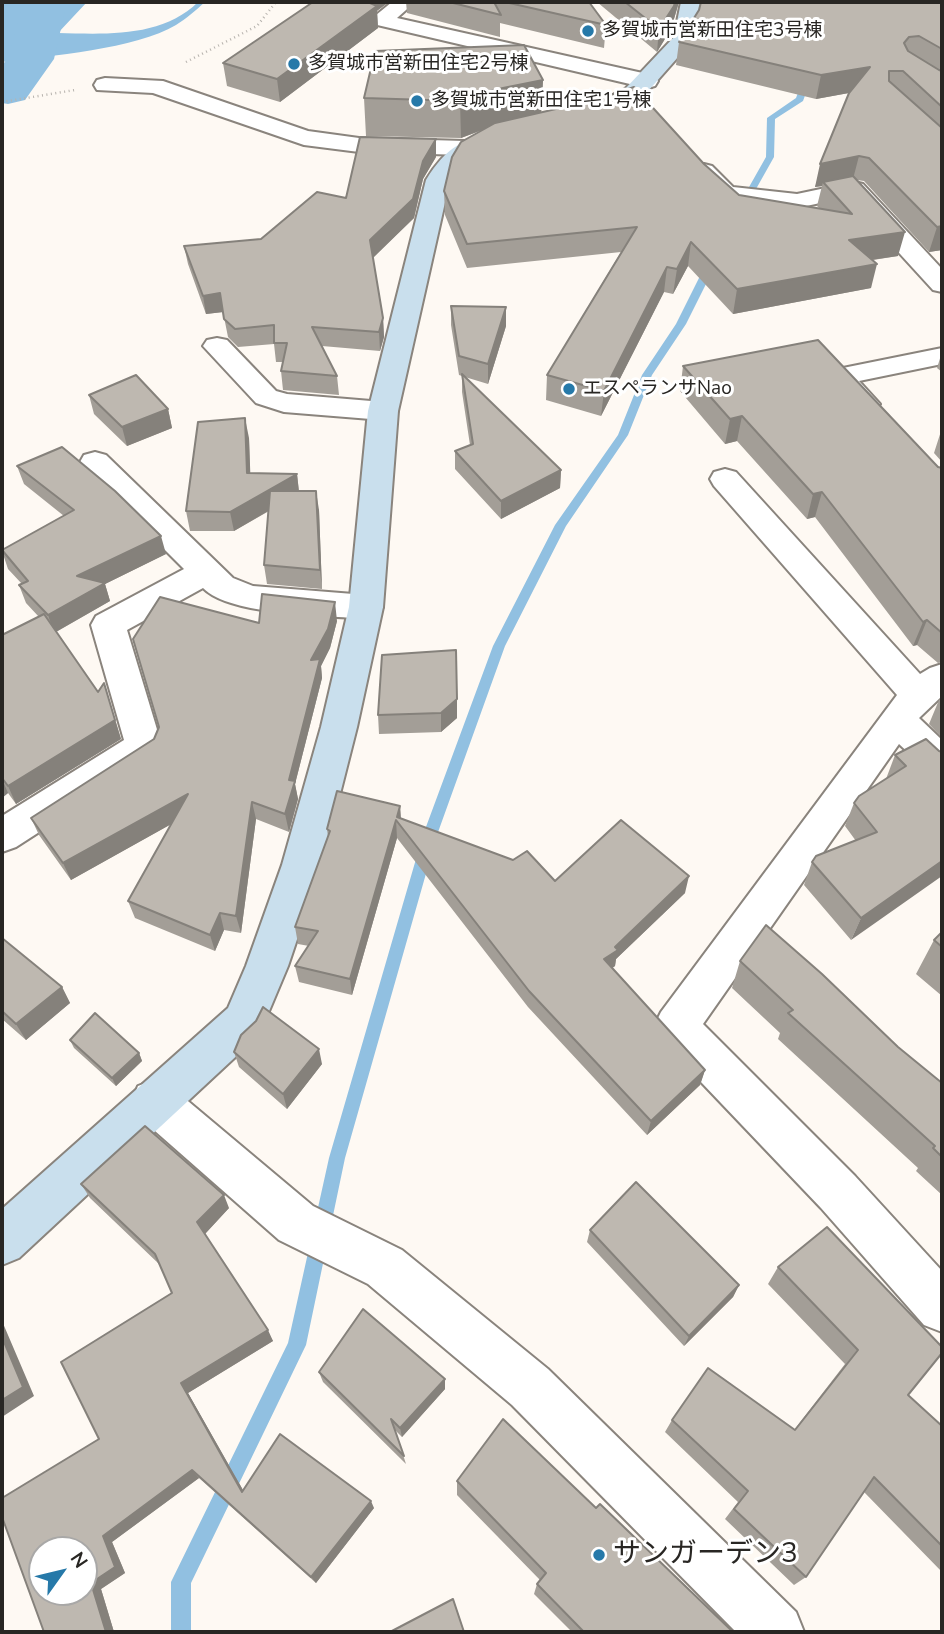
<!DOCTYPE html>
<meta charset="utf-8">
<style>
body{margin:0}
#map{position:relative;width:944px;height:1634px;overflow:hidden;background:#fef9f3;font-family:"Nunito Sans",sans-serif}
canvas{display:block}
.frame{position:absolute;inset:0;border:4px solid #282623;pointer-events:none}
.north{position:absolute;left:28px;top:1536px;width:70px;height:70px;box-sizing:border-box;background:#fff;border:2px solid #a9a8a7;border-radius:50%;rotate:56deg;font-size:19px;font-weight:700;line-height:28px;text-align:center;color:#282623}
.north::after{content:'';display:block;margin:auto;width:24px;height:32px;background:#2679a9;clip-path:polygon(50% 0,100% 100%,50% 72%,0 100%)}
</style>
<div id="map">
<canvas width="944" height="1634"></canvas>
<div class="frame"></div>
<div class="north">N</div>
</div>
<script>
const c = document.querySelector('canvas').getContext('2d');
c.lineJoin = 'round';
function fillPath(path, color) {
  c.fillStyle = color;
  c.fill(path, 'evenodd');
}
function stroke(path, color, width, dash) {
  c.strokeStyle = color;
  c.lineWidth = width;
  c.lineCap = dash ? 'butt' : 'round';
  c.setLineDash(dash || []);
  c.stroke(path);
}
function drawText(font, color, halo, rows, align = 'center') {
  c.font = font + ' "Nunito Sans","Noto Sans JP",sans-serif';
  c.lineWidth = 6;
  c.setLineDash([]);
  c.textBaseline = 'middle';
  c.strokeStyle = halo;
  c.fillStyle = color;
  for (const [text, x, y, turn = 0] of rows) {
    c.save();
    c.translate(x, y);
    c.rotate((+turn || 0) * Math.PI / 180);
    c.textAlign = isNaN(turn) ? turn : align;
    if (halo) c.strokeText(text, 0, 0);
    c.fillText(text, 0, 0);
    c.restore();
  }
}
fillPath(new Path2D(`
 M2,2H87L58,33C105,34 162,38 198,2H205C196,10 186,19 176,25C136,49 49,56 2,62Z`), '#91c0e1');
fillPath(new Path2D(`
 M807,77L811,79L803,101L775,119L774,157L747,205H741L740,203L766,157L767,118L796,98L803,79Z
 M711,261L716,264L686,324L652,375L628,435L566,526L505,646L437,835L345,1158L306,1345L191,1583V1632H171V1582L288,1343L329,1158L423,835L493,646L555,525L618,435L642,375L676,324L706,264Z`), '#91c0e1');
fillPath(new Path2D(`
 M23,2H67L54,59L25,100L8,104L2,103V66L8,57Z`), '#91c0e1');
const street = new Path2D(`
 M392,2H415L397,18L647,74L655,76L658,81L655,86L647,88L373,24L370,20Z
 M105,78L163,81L308,131L359,138L465,141L473,143L477,148L473,153L465,155L359,152L304,145L153,93L97,90L94,85L97,80Z
 M704,164L712,166L733,187L797,194L854,182L863,184L942,269V292L933,290L848,197L797,208L726,201L717,199L692,171L696,166Z
 M217,338L227,340L276,391L287,394L383,402L393,405L398,411L393,417L383,420L284,412L256,403L203,346L207,340Z
 M942,348V364L859,381L880,404L875,410C853,416 836,395 824,377L828,371Z
 M95,452L106,455L233,578L253,586L366,595L378,599L383,607L378,615L366,619C326,615 231,616 203,588L127,630L162,746L157,756L16,847L2,852V816L124,740L91,625L96,616L184,569L84,469L80,462L84,455Z
 M725,469L736,472L920,674L930,668L942,664V696L919,718L942,740V776L929,772L899,744L703,1024L855,1176L942,1271V1332L924,1325L821,1208L661,1040L654,1026L661,1012L897,695L714,486L710,479L714,472Z
 M154,1080L170,1086L313,1206L402,1250L548,1369L796,1612L804,1632H736L512,1405L368,1284L279,1240L138,1116L132,1101L138,1086Z`);
const secondary = new Path2D(`
 M681,2H701L694,39L641,99L600,119H584L581,114L584,109L625,89L674,37Z
 M500,130L508,132L512,137L508,142C483,150 464,156 450,180L398,411L383,607L357,727L322,865L288,966L259,1035L19,1258L2,1265V1209L228,1008L246,966L282,865L321,727L349,607L368,411L426,180C446,147 463,139 500,130Z`);
stroke(street, '#8a847d', 4);
stroke(secondary, '#8a847d', 4);
stroke(new Path2D(`
 M186,62L257,26L276,2
 M2,102L75,90`), '#b7b3ae', 2.5, [1, 3.5]);
fillPath(street, '#fff');
fillPath(secondary, '#c9dfed');
fillPath(new Path2D(`
 M406,2H589L606,25L604,48L500,23V37L407,13Z
 M597,2H679L671,29L657,52Z
 M942,2V250L929,252L864,181L857,180L898,256L873,260L871,288L733,314L688,266L673,294L664,292L601,416L546,400L547,375L621,252L467,268L445,215L444,191L480,131L461,138L366,136L364,98L543,80L541,112L704,164L739,195L820,209L817,206L822,186L815,187L849,93L816,99L676,65L679,42L699,10Z
 M377,11L378,28L280,102L227,86L223,63Z
 M436,157L423,179L414,218L373,257L383,318L384,337L380,351L322,346L337,376L339,395L283,390L281,371L283,362H276L274,344L238,347L228,337L223,312L206,314L188,264L184,246L261,239Z
 M451,306L506,326L488,384L465,377L561,470L560,488L501,519L455,469V451L470,445L462,392V376L459,375L451,325Z
 M942,352V372L937,368Z
 M683,366L942,468V662L938,663L917,645L913,646L815,517L807,519L737,441L725,444L680,391Z
 M89,395L168,409L172,428L127,446L94,414Z
 M942,428V462L934,453Z
 M249,438L250,473L297,474L299,491L319,510L322,589L267,584L264,565L269,511L234,531H190L186,511Z
 M17,466L166,554L105,584L110,601L56,632L98,692L104,683L121,739L16,804L8,793L2,798V635L39,617L26,603L19,585L22,584L8,569L2,551L64,516L24,484Z
 M337,621L330,648L321,666L322,678L295,784L298,799L289,832L256,819L241,933L224,930L215,951L135,918L128,901L171,824L71,880L39,835L31,818L154,739L259,623Z
 M382,655L457,718L441,732L379,734L378,715Z
 M942,698V738L929,724L939,700Z
 M939,751L851,940L804,885L812,862L856,841L845,826L854,803L886,779L895,755Z
 M400,806L401,818L555,881L685,893L616,959L615,966L612,968L705,1070L700,1085L647,1135L528,1007L397,838L352,995L299,982L295,966L309,946L298,944L295,927L328,837L327,829Z
 M942,932V996L916,974L934,940Z
 M2,938L62,987L70,1003L26,1040L2,1019Z
 M740,961L898,1047L942,1083V1195L916,1171L918,1168L778,1039L780,1033L732,988Z
 M70,1040L139,1053L142,1061L116,1086L74,1048Z
 M234,1052L322,1064L287,1109L239,1067Z
 M81,1184L229,1208L205,1234L273,1341L188,1393L243,1490L374,1508L316,1583L199,1478L112,1542L125,1573L101,1589L114,1632H44L99,1439L172,1293L159,1264L90,1198Z
 M590,1230L739,1285L733,1297L684,1346L587,1242Z
 M778,1267L908,1395L942,1426V1572L864,1492L806,1577L794,1585L725,1519L738,1502L665,1432L672,1420L794,1430L845,1364L768,1284Z
 M319,1372L445,1389L402,1437L395,1430L406,1464L323,1382Z
 M457,1481L596,1508L733,1632H572L534,1594L537,1584L540,1580L457,1495Z`), '#a39e97');
fillPath(new Path2D(`
 M366,2H389L377,11L378,28L280,102L277,79Z
 M675,2H679L671,29L657,52L659,29Z
 M870,67L865,90L816,99L821,75Z
 M543,80L541,117L487,128L461,138L460,101L488,91Z
 M436,139V157L423,179L414,218L372,259L370,240Z
 M859,156L853,179L823,182L822,186L815,187L820,164Z
 M942,226V250L929,252L937,227Z
 M905,232L898,256L843,264L849,240Z
 M691,242L688,266L673,294L677,269Z
 M877,264L871,288L733,314L737,289Z
 M667,267L664,292L601,416L604,391Z
 M220,293L223,312L206,314L203,296Z
 M506,307V326L488,384V364Z
 M383,318L384,337L380,351L379,332Z
 M168,409L172,428L127,446L122,427Z
 M742,416L737,441L725,444L730,419Z
 M245,418L249,438L251,492L247,473Z
 M561,470L560,488L501,519V501Z
 M297,474L299,493L234,531L230,512Z
 M316,491L319,510L322,589L320,570Z
 M822,492L815,517L807,519L813,494Z
 M161,536L166,554L105,584L110,601L54,633L48,615L77,576Z
 M335,602L337,621L330,648L321,666L322,678L295,784L298,799L289,832L285,814L289,780L311,660Z
 M927,620L917,645L913,646L923,622Z
 M104,683L121,739L16,804L8,786L115,720Z
 M457,699V718L441,732V713Z
 M2,779L8,793L2,798Z
 M188,794L193,812L71,880L63,863Z
 M252,802L256,819L241,933L236,916Z
 M400,806L401,824L397,817Z
 M396,820L397,838L352,995L350,979Z
 M942,861V876L851,940L861,918Z
 M689,876L685,893L616,959L615,966L601,976L604,959L615,947Z
 M220,913L224,930L215,951L210,935Z
 M62,987L70,1003L26,1040L16,1024Z
 M319,1049L322,1064L287,1109L283,1094Z
 M139,1053L142,1061L116,1086L112,1078Z
 M705,1070L700,1085L647,1135L651,1121Z
 M224,1195L229,1208L204,1235L197,1222Z
 M739,1285L733,1297L684,1346L689,1336Z
 M2,1321L34,1396L2,1417Z
 M268,1330L273,1341L188,1393L248,1499L242,1492L181,1383Z
 M445,1379V1389L402,1437L400,1428Z
 M192,1470L199,1478L112,1542L125,1573L101,1589L114,1632H106L91,1583L103,1536Z
 M371,1501L374,1508L316,1583L311,1577Z`), '#85817b');
const building = new Path2D(`
 M313,2H369L370,3L377,6L277,79L223,63Z
 M449,2H494L501,15Z
 M505,2H589L606,25Z
 M625,2H675L674,6L659,29Z
 M701,2H942V49L919,36L909,37L904,43L908,51L939,70L942,71V107L903,71H889V81L942,128V226L937,227L869,158L859,156L820,164L849,93L870,67L821,75L679,42L699,10Z
 M524,45L543,80L488,91L460,101L364,98L375,51Z
 M634,87L704,164L739,195L852,214L823,182L853,176L905,232L849,240L877,264L737,289L691,242L677,269L667,267L604,391L547,375L637,227L467,244L444,191L452,157L461,142L495,123L595,100Z
 M360,137L436,139L423,161L413,199L370,240L383,318L379,332L312,327L337,376L281,371L287,343H274V325L235,329L224,319L220,293L203,296L184,246L261,239L317,192L346,198Z
 M451,306L506,307L488,364L459,356Z
 M818,340L938,467L942,468V633L927,620L923,622L822,492L813,494L742,416L730,419L683,366Z
 M462,374L561,470L501,501L455,451L473,444Z
 M136,375L168,409L122,427L89,395Z
 M245,418L247,473L297,474L230,512L186,511L198,422Z
 M62,447L115,491L161,536L77,576L105,583L48,615L19,585L28,581L2,550L74,510L17,466Z
 M270,491H316L320,570L264,565Z
 M262,594L335,602L328,629L311,660L320,659L289,780L295,781L285,814L252,802L236,916L220,913L210,935L128,901L188,794L63,863L31,818L154,739L159,727L133,639L160,597L259,623Z
 M44,614L98,692L104,683L115,720L8,786L2,778V635Z
 M456,650L457,699L441,713L378,715L382,655Z
 M926,739L939,751L942,752V861L861,918L812,862L816,856L877,832L854,803L859,796L906,766L895,755Z
 M337,791L400,806L397,817L513,860L527,851L555,881L621,820L689,876L615,947L618,950L604,959L705,1070L651,1121L529,991L396,820L350,979L295,966L318,931L295,927L330,831L327,829Z
 M766,925L822,974L898,1047L942,1083V1157L933,1148L935,1146L788,1013L793,1010L740,961Z
 M942,932V947L934,940Z
 M2,938L62,987L16,1024L2,1011Z
 M263,1007L319,1049L283,1094L234,1052L241,1035L256,1021Z
 M95,1013L139,1053L112,1078L70,1040Z
 M145,1126L224,1195L197,1222L268,1330L181,1383L242,1492L280,1434L371,1501L311,1577L192,1470L103,1536L115,1567L91,1583L106,1632H44L2,1517V1498L99,1439L61,1362L172,1293L155,1254L81,1184ZM42,1550H84V1592H42Z
 M636,1182L739,1285L689,1336L590,1230Z
 M827,1227L942,1347V1353L908,1395L942,1426V1546L874,1477L806,1577L734,1509L748,1491L672,1420L708,1368L795,1430L858,1350L778,1267Z
 M363,1309L445,1379L400,1428L391,1419L404,1456L319,1372Z
 M2,1337L23,1387L2,1400Z
 M503,1419L596,1508L600,1504L733,1632H584L537,1584L546,1573L457,1481Z
 M453,1599L464,1632H390Z`);
fillPath(building, '#beb8b0');
stroke(building, '#85817b', 2);
for (const [x, y, r, color] of [
 [588,31,7,"#2679a9"],
 [294,64,7,"#2679a9"],
 [417,101,7,"#2679a9"],
 [569,389,7,"#2679a9"],
 [599,1555,7,"#2679a9"]
]) {
  const dot = new Path2D();
  dot.arc(x, y, r, 0, 2 * Math.PI);
  c.fillStyle = color;
  c.fill(dot);
  stroke(dot, '#fff', 2.5);
}
drawText('19px', '#282623', '#fff', [
 ["多賀城市営新田住宅3号棟",602,31],
 ["多賀城市営新田住宅2号棟",308,64],
 ["多賀城市営新田住宅1号棟",431,101],
 ["エスペランサNao",583,389]
], 'left');
drawText('28px', '#282623', '#fff', [
 ["サンガーデン3",613,1555]
], 'left');
</script>
